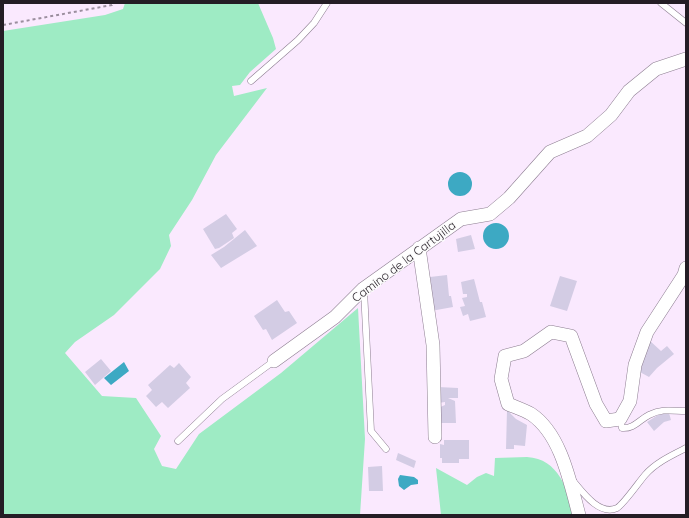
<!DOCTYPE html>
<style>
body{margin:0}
#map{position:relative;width:689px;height:518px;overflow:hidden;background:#fae9fe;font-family:Quicksand,sans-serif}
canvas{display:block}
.frame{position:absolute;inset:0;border:4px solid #241d25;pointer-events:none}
</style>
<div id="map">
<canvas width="689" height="518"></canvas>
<div class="frame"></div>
</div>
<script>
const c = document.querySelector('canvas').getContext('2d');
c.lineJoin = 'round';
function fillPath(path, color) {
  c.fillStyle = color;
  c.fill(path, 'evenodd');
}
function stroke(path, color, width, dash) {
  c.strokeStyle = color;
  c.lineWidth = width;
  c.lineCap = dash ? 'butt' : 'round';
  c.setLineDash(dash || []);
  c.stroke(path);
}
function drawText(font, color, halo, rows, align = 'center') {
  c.font = font + ' Quicksand,sans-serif';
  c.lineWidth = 3;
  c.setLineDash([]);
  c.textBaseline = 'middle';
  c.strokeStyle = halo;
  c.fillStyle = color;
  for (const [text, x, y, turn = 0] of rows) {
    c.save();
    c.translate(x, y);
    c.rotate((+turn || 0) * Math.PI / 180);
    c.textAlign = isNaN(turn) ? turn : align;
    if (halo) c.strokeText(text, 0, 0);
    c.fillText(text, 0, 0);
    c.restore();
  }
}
fillPath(new Path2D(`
 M125,3H258L273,38L276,49L250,72L240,85L232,86L234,96L267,88L216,155L192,200L169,235L171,246L160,269L114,315L75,342L65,353L102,396L136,398L161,436L154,449L162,466L176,469L199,434L281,373L358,308L365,439L360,515H3V31L105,15L123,9Z
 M527,457C559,459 567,489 575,515H441L436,468L467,485L477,477L486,473L494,476L495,458Z`), '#9eebc4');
fillPath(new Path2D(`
 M448 184a12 12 0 1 1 24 0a12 12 0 1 1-24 0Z
 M483 236a13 13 0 1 1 26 0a13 13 0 1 1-26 0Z
 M124,362L129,371L111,385L104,378Z
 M400,475L414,477L418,480V484L411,485L404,490L399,486L398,479Z`), '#3da9c3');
fillPath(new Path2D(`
 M226,214L237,229L232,233L234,238L219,248L215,249L203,229Z
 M245,230L257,246L221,268L211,255L224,247Z
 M471,235L475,249L458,252L456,239Z
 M447,275L449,296H451L453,307L431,311L430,293L432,292L430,277Z
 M560,276L577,281L567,311L550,306Z
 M474,279L480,302H482L486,317L470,321L468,314L463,316L460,307L465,306L462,298L467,297V294H463L461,282Z
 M277,300L285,312L289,311L297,323L272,340L266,329L263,330L254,316Z
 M649,340L661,351L667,346L674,354L657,368L649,377L638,371Z
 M101,359L111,371L95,385L85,372Z
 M179,363L191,377L186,383L190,388L168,408L162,402L156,407L146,396L152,390L148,385L170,365L174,368Z
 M438,387L458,388V398H448L455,401L456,423H438V408L445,405V402L438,403Z
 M507,410L516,419L527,425L525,446L514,445V449H506Z
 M669,413L671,420L664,422L654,431L647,422L658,415Z
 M444,440H469V459H459V463H442V458H440V444L444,445Z
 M398,453L416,461L414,468L396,460Z
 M382,466L383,491H369L368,467Z`), '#d3cce4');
const lane = new Path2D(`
 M661,3L686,23
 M251,81L298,40L314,23L327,3
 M364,290L371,431L386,449
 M620,419L622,428C634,429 639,420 649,415C663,408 672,411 686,411
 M178,441L222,399L274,361
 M574,482C583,493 600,516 617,508C623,505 639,482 645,475C655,463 672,455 686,448`);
const street = new Path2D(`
 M419,248L433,345L435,437
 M274,361L335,317L363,289L461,219L490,214L509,198L550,152L587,136L611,115L629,91L656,69L686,59
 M579,515C570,482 561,434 531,414C524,410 515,407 508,404L501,379L505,356L524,351L551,332L571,336L596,404L606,421L620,419L630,401L635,365L647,332L684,275L686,268`);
stroke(lane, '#8c7d90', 7);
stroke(street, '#8c7d90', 14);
stroke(new Path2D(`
 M3,25L112,5L114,3`), '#9b8e9e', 2, [3, 3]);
stroke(lane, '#fff', 6);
stroke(street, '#fff', 13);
drawText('12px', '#241d25', '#fcfcfc', [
 ["Camino de la Cartujilla",404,262,-37]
]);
</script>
